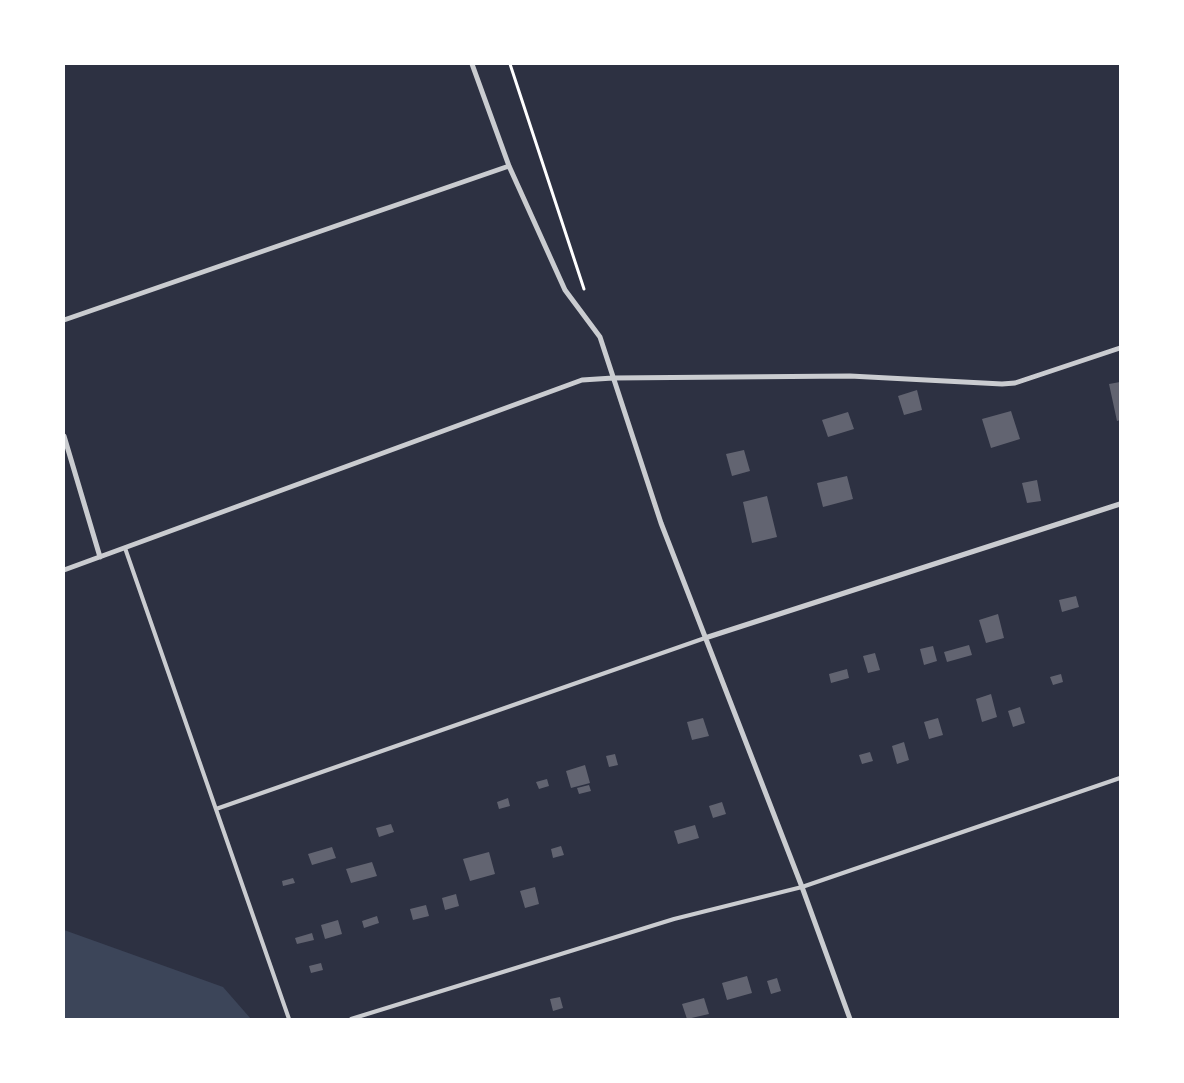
<!DOCTYPE html>
<style>
body{margin:0}
#map{position:relative;width:1184px;height:1083px;overflow:hidden;background:#2d3142;font-family:Figtree,sans-serif}
canvas{display:block}
.frame{position:absolute;inset:0;border:65px solid #fff;pointer-events:none}
</style>
<div id="map">
<canvas width="1184" height="1083"></canvas>
<div class="frame"></div>
</div>
<script>
const c = document.querySelector('canvas').getContext('2d');
c.lineJoin = 'round';
function fillPath(path, color) {
  c.fillStyle = color;
  c.fill(path, 'evenodd');
}
function stroke(path, color, width, dash) {
  c.strokeStyle = color;
  c.lineWidth = width;
  c.lineCap = dash ? 'butt' : 'round';
  c.setLineDash(dash || []);
  c.stroke(path);
}
fillPath(new Path2D(`
 M64,930L223,987L251,1019H64Z`), '#3c4559');
fillPath(new Path2D(`
 M1120,382V420L1117,421L1109,384Z
 M917,390L922,410L904,415L898,396Z
 M1011,411L1020,439L991,448L982,419Z
 M848,412L854,429L828,437L822,420Z
 M744,450L750,471L732,476L726,454Z
 M847,476L853,499L823,507L817,483Z
 M1037,480L1041,501L1027,503L1022,483Z
 M767,496L777,537L752,543L743,502Z
 M1076,596L1079,607L1062,612L1059,600Z
 M998,614L1004,638L986,643L979,620Z
 M969,645L972,655L947,662L944,652Z
 M933,646L937,661L924,665L920,649Z
 M875,653L880,670L868,673L863,656Z
 M847,669L849,678L831,683L829,674Z
 M1061,674L1063,682L1053,685L1050,677Z
 M991,694L997,717L982,722L976,699Z
 M1020,707L1025,723L1013,727L1008,711Z
 M703,718L709,736L692,740L687,722Z
 M938,718L943,735L929,739L924,722Z
 M904,742L909,760L897,764L892,746Z
 M870,752L873,761L862,764L859,755Z
 M615,754L618,765L609,767L606,756Z
 M585,765L590,783L571,788L566,771Z
 M547,779L549,786L539,789L536,782Z
 M589,785L591,791L579,794L577,788Z
 M508,798L510,806L499,809L497,802Z
 M722,802L726,814L713,818L709,806Z
 M391,824L394,832L379,837L376,828Z
 M695,825L699,838L678,844L674,831Z
 M561,846L564,855L553,858L551,849Z
 M332,847L336,858L312,865L308,854Z
 M489,852L495,874L470,881L463,859Z
 M372,862L377,876L351,883L346,869Z
 M293,878L295,883L283,886L282,881Z
 M535,887L539,904L525,908L520,891Z
 M456,894L459,906L445,910L442,898Z
 M426,905L429,916L413,920L410,909Z
 M377,916L379,923L364,928L362,921Z
 M338,920L342,934L325,939L321,925Z
 M312,933L314,940L297,944L295,938Z
 M321,963L323,970L311,973L309,966Z
 M747,976L752,993L727,1000L722,983Z
 M777,978L781,991L771,994L767,981Z
 M560,997L563,1008L553,1011L550,999Z
 M704,998L709,1014L687,1019L682,1004Z`), '#626471');
stroke(new Path2D(`
 M510,64L584,289`), '#fff', 3);
stroke(new Path2D(`
 M125,548L289,1019
 M216,809L705,638
 M351,1019L674,919L802,887L1120,778`), '#caccd0', 4);
stroke(new Path2D(`
 M472,64L509,166L565,290L600,337L661,523L802,887L850,1019
 M64,320L509,166
 M64,436L100,557
 M64,570L582,380L613,378L850,376L1002,384L1015,383L1120,348
 M705,638L1120,504`), '#caccd0', 5);
</script>
